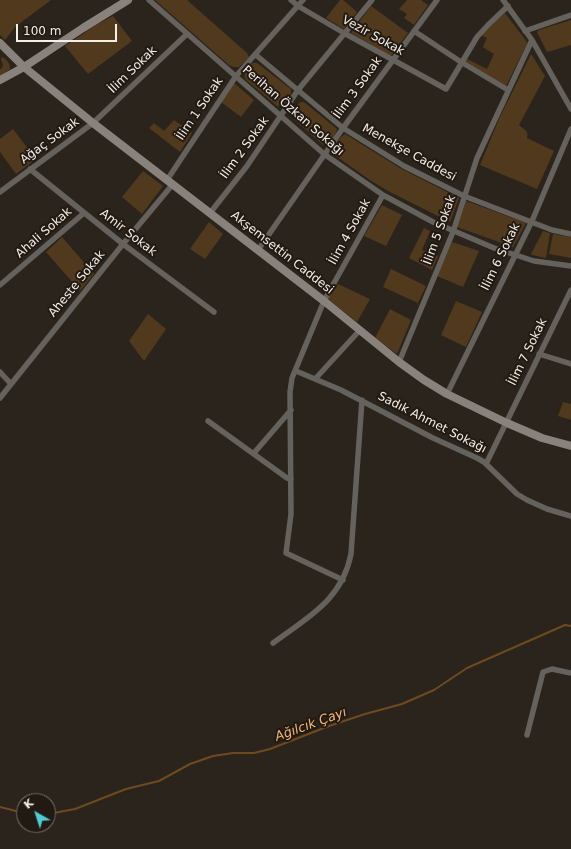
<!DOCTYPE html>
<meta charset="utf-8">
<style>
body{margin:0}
#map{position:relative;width:571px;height:849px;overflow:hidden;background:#2b241c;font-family:"DejaVu Sans",sans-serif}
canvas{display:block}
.north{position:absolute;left:16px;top:793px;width:40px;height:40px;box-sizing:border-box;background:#221a12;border:1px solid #766f68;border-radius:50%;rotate:321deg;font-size:11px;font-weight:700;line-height:16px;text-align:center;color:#f4efe9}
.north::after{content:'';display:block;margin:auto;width:14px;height:18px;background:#51ccd4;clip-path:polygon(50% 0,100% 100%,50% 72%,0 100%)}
.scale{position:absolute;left:16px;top:24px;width:101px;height:18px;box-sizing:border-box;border:2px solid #f4efe9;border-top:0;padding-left:5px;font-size:12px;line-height:14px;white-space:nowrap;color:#f4efe9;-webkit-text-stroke:3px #221a12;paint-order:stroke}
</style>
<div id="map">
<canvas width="571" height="849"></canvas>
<div class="north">K</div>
<div class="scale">100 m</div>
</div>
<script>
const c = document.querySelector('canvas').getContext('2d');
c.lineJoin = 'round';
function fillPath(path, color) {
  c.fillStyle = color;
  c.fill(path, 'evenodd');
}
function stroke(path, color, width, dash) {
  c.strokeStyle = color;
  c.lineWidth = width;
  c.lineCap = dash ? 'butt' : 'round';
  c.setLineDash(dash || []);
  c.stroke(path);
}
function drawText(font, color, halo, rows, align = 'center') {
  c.font = font + ' "DejaVu Sans",sans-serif';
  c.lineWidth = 4;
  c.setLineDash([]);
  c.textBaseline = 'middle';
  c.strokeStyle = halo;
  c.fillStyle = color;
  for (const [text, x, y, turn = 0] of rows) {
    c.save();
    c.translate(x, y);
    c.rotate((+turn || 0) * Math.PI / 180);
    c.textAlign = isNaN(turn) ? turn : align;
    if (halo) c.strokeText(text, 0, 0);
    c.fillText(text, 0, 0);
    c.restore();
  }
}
fillPath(new Path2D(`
 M0,0H51L15,27L5,40L0,35Z
 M155,0H187L247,53L249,57L239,67H233L229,65Z
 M340,0H343L357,12L344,29L326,18Z
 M407,0H421L428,5L414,25L404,18L407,14L399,9Z
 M371,6L408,33L391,56L351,33Z
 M505,13L527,42V44L506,86L465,63L467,59L487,69L494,54L483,47L487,38L481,35Z
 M113,16L132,41L88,74L65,46L96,25Z
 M571,20V45L547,52L537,32L539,30Z
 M531,54L545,76L519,125C525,130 529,131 527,138L554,151L537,189L480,165L499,119Z
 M2,57C7,59 11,65 10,69L0,76V70L3,66L1,59Z
 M252,63H257L291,89V94L283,106H277L245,79L244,72Z
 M234,83L254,100L241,117L221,102Z
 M300,102H304L337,129C336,135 330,144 323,145L294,119L292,112Z
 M174,120L192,133L180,152L149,128L154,123L164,131Z
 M13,129L36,159L16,174L0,152V139Z
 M345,134L400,168L459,198L450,222L388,191L370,180L333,154C332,147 339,138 345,134Z
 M143,171L163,186L142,214L122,197Z
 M466,201L526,223L513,247L457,227Z
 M382,205L402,215L386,246L364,236Z
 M209,222L223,234L205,259L190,249Z
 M424,228L430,231L422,250L438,256L432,270L409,258Z
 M543,231L550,233L546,258L532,255L531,254Z
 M553,234L571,237V258L549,254Z
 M62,237L94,274L80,291L46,252Z
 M452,242L479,251L463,287L437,276Z
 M391,269L426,286L418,303L383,287Z
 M338,284L370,299L357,322L328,299Z
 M456,301L482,312L466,347L441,335Z
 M390,309L411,320L397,354L375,338Z
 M148,314L166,329L144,361L129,341Z
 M563,402L571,404V420L558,416Z`), '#51391d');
stroke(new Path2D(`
 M0,807L24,813
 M48,814L75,809L126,789L159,781L190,764L213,756L233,753H254L270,749L329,726L365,714L402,704L434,690L467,668L565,625L571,626`), '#6f4a1e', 2);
stroke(new Path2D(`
 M149,0L324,154L383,195L433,222L494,248L534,261L571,266
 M291,0L298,6L344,33L446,89L477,37L488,25L508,6
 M503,0L532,40L571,109
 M414,31L461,62L508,90
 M525,31L571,15
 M256,55L343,128L404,166L464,196L552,230L571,234
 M30,169L123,244L214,312
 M167,180L236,76L303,0
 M0,192L93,123L187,34
 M210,213L247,166L298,90L372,0
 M258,250L343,128L437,0
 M0,285L84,213
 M539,354L571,364
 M399,362L453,232L477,158L532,40
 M296,371L341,390L433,438L477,458L484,462L517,494L527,500L547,509L571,516
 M0,372L11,384
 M316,378L360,330
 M447,394L532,221L571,129
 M0,398L123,244L173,184
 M208,421L287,478L291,479
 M254,453L291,410
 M486,464L571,290
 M343,580L286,553L291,514L290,392L292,378L324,301L383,195
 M273,643C308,617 342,600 351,554L362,400
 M527,735L543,672L552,669L571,673`), '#65615d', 5.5);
stroke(new Path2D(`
 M0,43L24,67L93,123L324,301L399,362L424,380L447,394L507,423L542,438L571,446
 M0,80L24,67L83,28L128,0`), '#89827c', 8);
drawText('12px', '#f4efe9', '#221a12', [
 ["Vezir Sokak",373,36,29],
 ["İlim Sokak",133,70,-44],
 ["İlim 3 Sokak",358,88,-54],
 ["İlim 1 Sokak",200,109,-56],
 ["Perihan Özkan Sokağı",293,111,41],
 ["Ağaç Sokak",50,141,-36],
 ["İlim 2 Sokak",245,148,-54],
 ["Menekşe Caddesi",409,153,29],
 ["İlim 5 Sokak",440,230,-70],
 ["İlim 4 Sokak",350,232,-61],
 ["Ahali Sokak",44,233,-41],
 ["Amir Sokak",128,233,38],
 ["Akşemsettin Caddesi",282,253,38],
 ["İlim 6 Sokak",501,257,-64],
 ["Aheste Sokak",77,284,-51],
 ["İlim 7 Sokak",528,352,-64],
 ["Sadık Ahmet Sokağı",432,423,27]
]);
drawText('italic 13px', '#f2b775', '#221a12', [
 ["Ağılcık Çayı",311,725,-20]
]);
</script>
